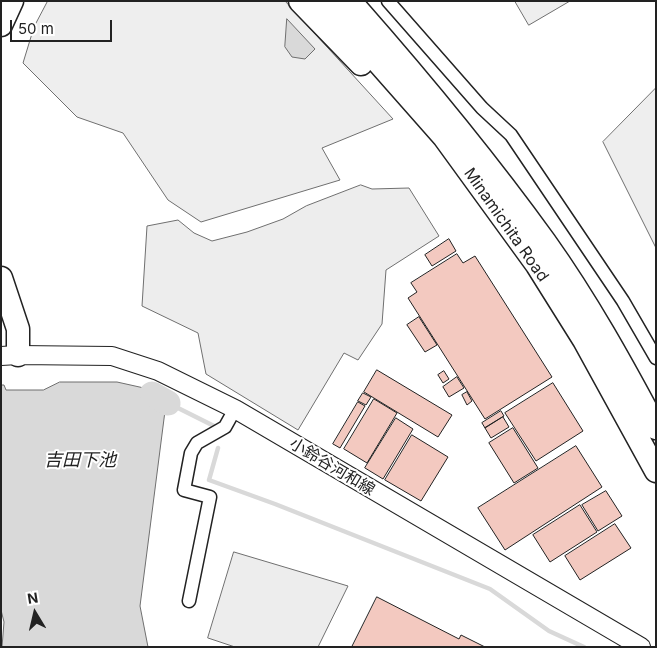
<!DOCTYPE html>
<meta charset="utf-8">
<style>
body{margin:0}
#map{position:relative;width:657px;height:648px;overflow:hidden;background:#fff;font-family:Inter,sans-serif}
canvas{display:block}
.frame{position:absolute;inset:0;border:2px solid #222;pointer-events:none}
.north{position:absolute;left:10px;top:588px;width:50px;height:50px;-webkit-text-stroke:4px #fff;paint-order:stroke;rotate:351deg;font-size:14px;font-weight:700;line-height:20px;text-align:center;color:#222}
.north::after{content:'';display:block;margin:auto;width:18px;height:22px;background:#222;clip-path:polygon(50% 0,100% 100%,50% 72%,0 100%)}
.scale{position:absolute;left:10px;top:20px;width:102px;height:22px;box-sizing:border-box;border:2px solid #222;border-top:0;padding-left:6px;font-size:15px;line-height:18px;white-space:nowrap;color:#222;-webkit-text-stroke:4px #fff;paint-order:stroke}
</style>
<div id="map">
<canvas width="657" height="648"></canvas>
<div class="frame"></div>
<div class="north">N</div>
<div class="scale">50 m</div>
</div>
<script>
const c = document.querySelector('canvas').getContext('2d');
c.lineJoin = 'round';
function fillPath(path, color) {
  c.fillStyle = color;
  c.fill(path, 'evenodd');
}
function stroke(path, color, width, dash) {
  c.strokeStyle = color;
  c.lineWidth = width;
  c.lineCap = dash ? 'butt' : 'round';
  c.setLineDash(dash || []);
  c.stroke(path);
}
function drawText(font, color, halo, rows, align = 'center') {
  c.font = font + ' Inter,"Noto Sans JP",sans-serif';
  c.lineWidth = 4;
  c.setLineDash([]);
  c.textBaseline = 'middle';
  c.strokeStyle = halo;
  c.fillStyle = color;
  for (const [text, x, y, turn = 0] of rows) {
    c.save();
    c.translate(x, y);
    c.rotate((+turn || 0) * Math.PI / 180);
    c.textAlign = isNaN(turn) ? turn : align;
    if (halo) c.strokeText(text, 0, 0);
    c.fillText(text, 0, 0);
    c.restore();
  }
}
const green = new Path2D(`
 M48,1H285L393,119L322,148L340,180L201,222L168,200L123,133L77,117L23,63L34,27Z
 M515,1H570L529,25Z
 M656,88V248L603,142Z`);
fillPath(green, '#eee');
stroke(green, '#6f6f6f', 1);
const parking = new Path2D(`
 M361,185L372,189L409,188L439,236L386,270L382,324L358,360L344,353L298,430L206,374L198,333L142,306L147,226L178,220L194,233L212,241L247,232L283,219L306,206Z
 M234,552L348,586L318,647H235L208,638Z`);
fillPath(parking, '#ededed');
stroke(parking, '#6f6f6f', 1);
const water = new Path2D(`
 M287,19L315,49L305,59L292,57L285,47Z
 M60,382H117L153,390L150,398L165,411L140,606L148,647H2L4,622L1,610V385H4L6,390H43Z`);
fillPath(water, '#d9d9d9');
stroke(water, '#6f6f6f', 1);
stroke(new Path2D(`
 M168,403L214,426
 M218,448L209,480L275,504L490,589L549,631L584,647`), '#d9d9d9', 4.5);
stroke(new Path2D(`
 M152,394L168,403`), '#d9d9d9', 25);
const building = new Path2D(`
 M449,239L456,251L432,266L425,255Z
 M457,254L463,263L475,256L552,377L485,419L408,298L417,292L411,283Z
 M419,317L437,345L425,352L407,325Z
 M377,370L452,415L438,437L364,392Z
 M444,371L449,379L443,383L438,375Z
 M457,377L464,388L449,397L443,387Z
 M553,383L583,431L536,461L505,413Z
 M467,392L472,401L467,405L462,395Z
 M363,393L371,397L366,405L358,401Z
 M374,399L397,413L367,463L344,449Z
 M358,402L365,406L340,448L333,444Z
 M501,411L504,416L485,428L482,423Z
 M503,417L509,427L491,438L485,428Z
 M396,418L413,429L383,479L365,468Z
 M513,428L538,468L514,483L489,443Z
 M412,435L448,457L421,501L385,480Z
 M576,446L602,487L505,550L478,508Z
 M606,491L622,516L598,531L582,505Z
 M580,505L597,532L550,562L533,535Z
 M615,524L631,548L580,580L565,556Z
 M377,597L459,639L461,635L485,647H352Z`);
fillPath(building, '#f3c9c0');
stroke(building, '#222', 1);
const minor = new Path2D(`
 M388,1L482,108L511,135L623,301L656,358
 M189,601L210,497L184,490L191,453L197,443L225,427L235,409`);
const secondary = new Path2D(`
 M1,356L18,355L112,356L158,371L235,409L641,647`);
const motorway = new Path2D(`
 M300,1L361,64
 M324,1L444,137L537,265L584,340L656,471
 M350,1C419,79 485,159 545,242C587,301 622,364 656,428
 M1,25L12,1
 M1,278L18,329V355`);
stroke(minor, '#222', 15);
stroke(secondary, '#222', 20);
stroke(motorway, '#222', 25);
stroke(minor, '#fff', 12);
stroke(secondary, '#fff', 18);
stroke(motorway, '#fff', 22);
drawText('16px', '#222', '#fff', [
 ["Minamichita Road",506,225,55],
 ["小鈴谷河和線",332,467,31]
]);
drawText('italic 18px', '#222', '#fff', [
 ["吉田下池",80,461]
]);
</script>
